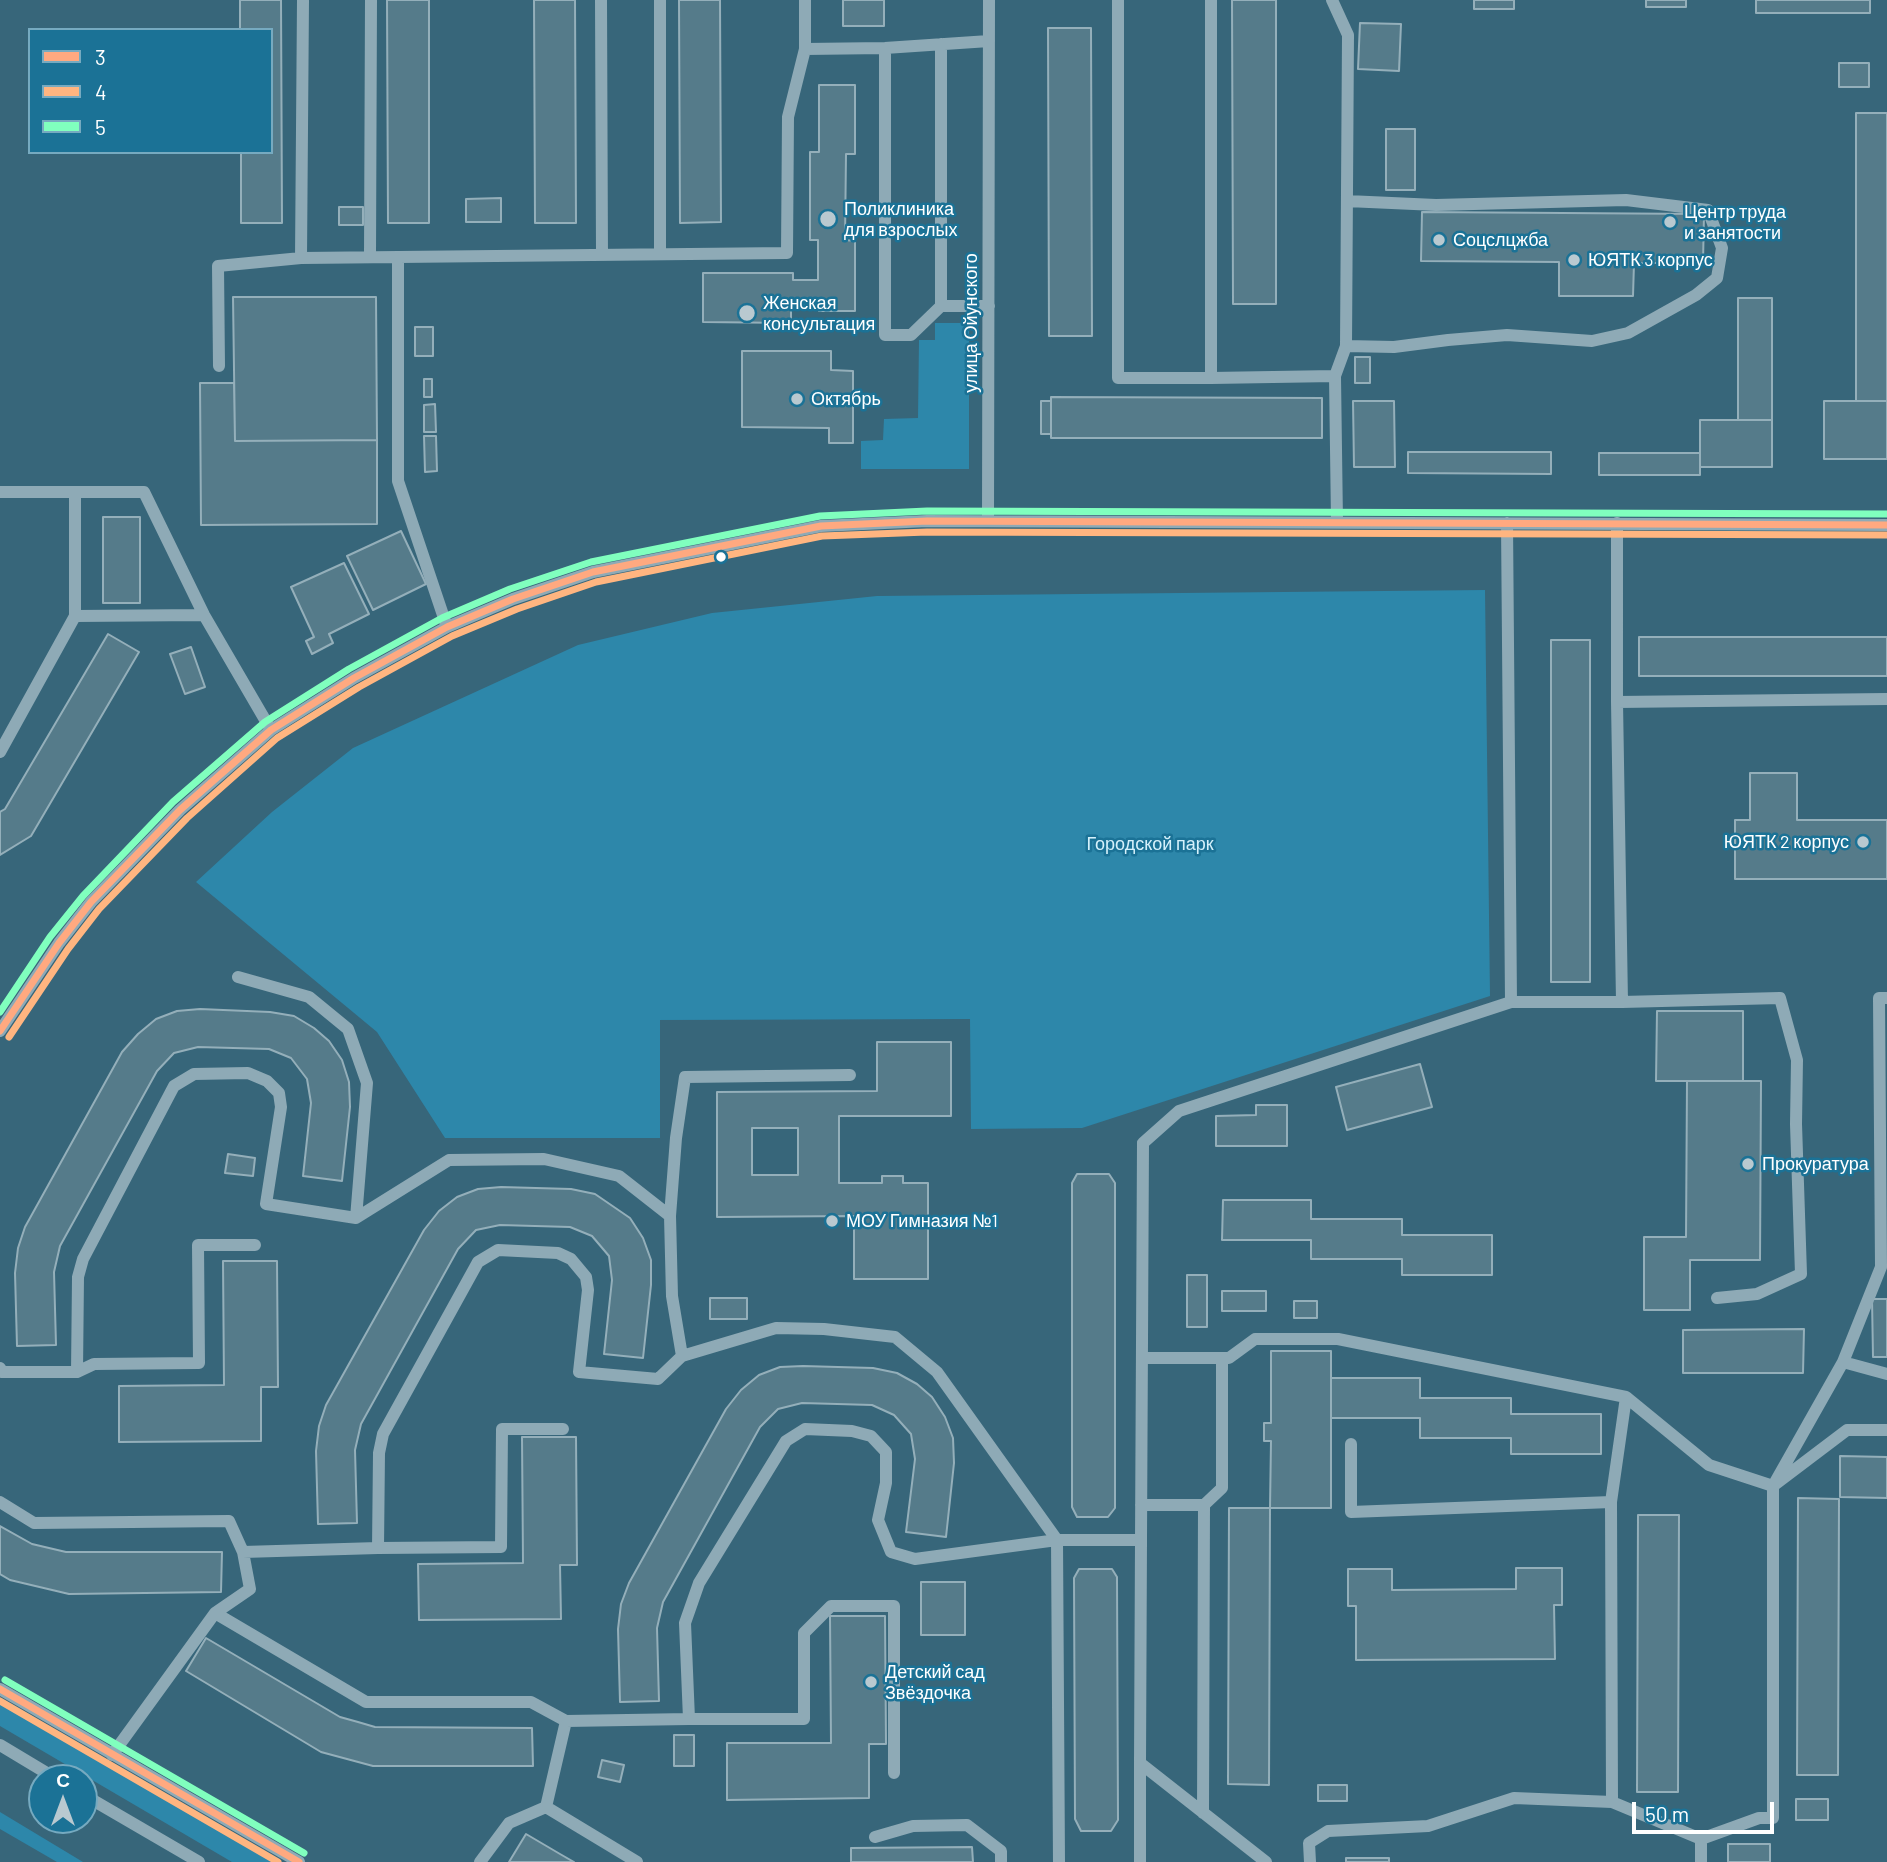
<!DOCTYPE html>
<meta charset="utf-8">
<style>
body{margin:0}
#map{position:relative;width:1887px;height:1862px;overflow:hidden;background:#37667a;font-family:Barlow,sans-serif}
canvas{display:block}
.legend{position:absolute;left:28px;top:28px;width:245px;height:126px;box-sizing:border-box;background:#1b7296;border:2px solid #76aac0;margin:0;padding:9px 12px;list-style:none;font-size:21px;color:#fff}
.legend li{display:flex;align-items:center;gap:14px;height:35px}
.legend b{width:35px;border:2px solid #76aac0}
.north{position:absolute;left:28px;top:1764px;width:70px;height:70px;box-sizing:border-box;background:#1b7296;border:2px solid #76aac0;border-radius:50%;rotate:0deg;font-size:19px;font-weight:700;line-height:28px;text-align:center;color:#fff}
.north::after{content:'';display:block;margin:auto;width:24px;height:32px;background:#b9c9d0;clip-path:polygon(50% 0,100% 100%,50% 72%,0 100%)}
.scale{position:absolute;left:1632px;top:1802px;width:142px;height:32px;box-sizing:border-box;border:4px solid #fff;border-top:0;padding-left:9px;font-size:21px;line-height:24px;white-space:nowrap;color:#fff;-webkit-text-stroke:5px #1b7296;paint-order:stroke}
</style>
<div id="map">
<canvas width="1887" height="1862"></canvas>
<ul class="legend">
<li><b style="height:9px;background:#ffa980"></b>3</li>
<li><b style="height:9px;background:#ffb580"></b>4</li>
<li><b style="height:9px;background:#80ffbe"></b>5</li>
</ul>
<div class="north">С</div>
<div class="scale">50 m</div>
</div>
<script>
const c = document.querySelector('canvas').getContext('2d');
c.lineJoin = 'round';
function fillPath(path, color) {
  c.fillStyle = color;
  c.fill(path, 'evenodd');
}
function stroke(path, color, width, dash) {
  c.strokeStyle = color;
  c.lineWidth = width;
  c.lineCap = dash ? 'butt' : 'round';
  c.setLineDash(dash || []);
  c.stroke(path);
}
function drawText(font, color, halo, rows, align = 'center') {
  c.font = font + ' Barlow,sans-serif';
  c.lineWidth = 5;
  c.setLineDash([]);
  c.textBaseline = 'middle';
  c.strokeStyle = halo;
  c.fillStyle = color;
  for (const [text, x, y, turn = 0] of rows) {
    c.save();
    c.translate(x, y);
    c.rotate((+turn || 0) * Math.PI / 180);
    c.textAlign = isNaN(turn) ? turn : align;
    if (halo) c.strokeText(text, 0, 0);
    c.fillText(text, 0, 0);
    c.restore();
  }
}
fillPath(new Path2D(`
 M935,323H969V469H861V441L883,440L884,419L918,418L919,340H935Z
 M1485,590L1490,996L1082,1128L971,1129L970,1019L660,1020V1138H445L377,1032L196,882L272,812L353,748L578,645L712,613L877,596Z
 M0,1701L278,1862H232L0,1726Z
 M0,1812L83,1862H57L0,1829Z`), '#2d87aa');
const building = new Path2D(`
 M240,0H281L282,223H241V152H271V30H240Z
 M387,0H429V223H388Z
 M534,0H575L576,223H535Z
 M679,0H720L721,222L680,223Z
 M843,0H884V26H843Z
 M1232,0H1276V304H1233Z
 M1474,0H1514V9H1474Z
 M1646,0H1686V7H1646Z
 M1756,0H1870V13H1756Z
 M1360,23L1401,24L1399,71L1358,69Z
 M1048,28H1091L1092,336H1049Z
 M1839,63H1869V87H1839Z
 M819,85H855V154H846L845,240L855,241V311H819V305H791V323L703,322V273H793V280H818V240H810V152H819Z
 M1856,113H1887V401H1856Z
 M1386,129H1415V190H1386Z
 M501,198V222H466V199Z
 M339,207H363V225H339Z
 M1422,212L1704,214L1703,263H1634L1633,296H1559V262L1421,261Z
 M233,297H376L377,440L235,441Z
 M1738,298H1772V420H1738Z
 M415,327H433V356H415Z
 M742,351H831V370L853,371V443H829V428L742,427Z
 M1355,357H1370V383H1355Z
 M424,379H432V397H424Z
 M200,383H234L235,441L377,440V524L201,525Z
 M1051,397L1322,398V438H1051Z
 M1041,401H1051V434H1041Z
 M1353,401H1394L1395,467H1354Z
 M1824,401H1887V459H1824Z
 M435,404L436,432H424V405Z
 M1700,420H1772V467H1700Z
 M424,436H436L437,471L425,472Z
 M1408,452H1551V474L1408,473Z
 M1599,453H1700V475H1599Z
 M103,517H140V603H103Z
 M401,531L426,584L373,610L347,556Z
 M344,563L369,614L329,634L333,643L312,654L306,641L314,637L291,587Z
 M108,634L139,652L31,836L0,855V812L5,809Z
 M1639,637H1887V676H1639Z
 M1551,640H1590V982H1551Z
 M191,647L205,687L185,694L170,654Z
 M1750,773H1797V820H1887V879H1735V820H1750Z
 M200,1009L270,1012L294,1016L314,1028L329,1041L342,1060L349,1082L350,1107L342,1181L303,1176L311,1103L307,1079L291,1058L269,1049L198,1047L174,1053L157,1071L60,1246L54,1272L56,1345L17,1346L15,1273L18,1248L25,1227L122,1052L138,1034L156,1019L177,1011Z
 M1657,1011H1743V1081H1656Z
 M877,1042H951V1116H839V1183H882V1176H903V1183H928V1279H854V1216L717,1217V1092L877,1091ZM752,1128H798V1175H752Z
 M1420,1064L1432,1107L1347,1130L1336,1087Z
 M1687,1081H1761L1760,1260H1690V1310H1644V1237H1686Z
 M1256,1105H1287V1146H1216V1116L1256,1115Z
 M228,1154L255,1158L253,1176L225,1173Z
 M1077,1174H1109L1115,1183V1508L1108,1517H1077L1072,1507V1183Z
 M501,1187L571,1189L595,1194L630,1218L643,1238L651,1260V1285L643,1358L604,1354L612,1280L609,1256L592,1236L570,1227L500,1225L476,1230L458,1249L361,1424L355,1450L357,1523L318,1524L316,1451L319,1426L326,1405L424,1230L439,1211L457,1197L478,1189Z
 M1223,1200H1311V1219H1402V1235H1492V1275H1402V1259H1311V1240H1222Z
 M223,1261H277L278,1387H261V1441L119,1442V1386L224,1385Z
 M1187,1275H1207V1327H1187Z
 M1222,1291H1266V1311H1222Z
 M710,1298H747V1319H710Z
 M1872,1299H1887V1357H1873Z
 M1294,1301H1317V1318H1294Z
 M1804,1329L1803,1373H1683V1330Z
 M1271,1351H1331V1508H1270L1271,1441H1264V1423H1271Z
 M803,1366L873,1368L897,1373L917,1384L932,1397L945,1417L953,1438L954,1463L946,1537L906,1532L915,1459L911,1434L894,1415L872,1405L802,1403L778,1409L760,1427L663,1602L657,1628L659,1701L620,1702L618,1629L621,1604L629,1583L726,1409L741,1390L759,1375L780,1367Z
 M1331,1378H1420V1398H1511V1414H1601V1454H1511V1438H1420V1418H1331Z
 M522,1437H576L577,1565H560L561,1619L419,1620L418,1564L523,1563Z
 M1840,1456L1887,1457V1498L1840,1497Z
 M1798,1498L1839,1499L1838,1775H1797Z
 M1229,1508H1270L1269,1785L1228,1784Z
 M1638,1515H1679L1678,1792H1637Z
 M0,1526L32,1544L66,1552H222L221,1592L69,1594L10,1580L0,1574Z
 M1516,1568H1562V1605H1554L1555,1659L1356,1660V1606H1348V1569H1392V1590L1516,1589Z
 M1079,1569H1112L1117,1577L1118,1820L1111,1831H1081L1075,1819L1074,1578Z
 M921,1582H965V1635H921Z
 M830,1616H885L886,1744H869V1798L727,1800V1743H831Z
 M206,1638L340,1717L358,1722L375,1727L532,1728L533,1766H373L321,1752L186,1671Z
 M674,1735H694V1766H674Z
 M602,1760L624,1765L620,1782L598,1777Z
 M1318,1785H1347V1801H1318Z
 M1796,1799H1828V1820H1796Z
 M526,1834L560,1854L574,1862H509Z
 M1728,1844H1770V1862H1728Z
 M972,1847L973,1862H851V1848Z
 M1346,1858H1389V1862H1346Z`);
fillPath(building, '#557b8a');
stroke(building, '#94afba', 2);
stroke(new Path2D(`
 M601,0L602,255
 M805,0V49L885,48L989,41
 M1118,0V378H1211
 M1211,0V378L1335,376
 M1332,0L1348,35L1346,346L1335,376L1337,522
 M941,44V306H989
 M885,48V335H911L941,306
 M660,254V0
 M370,257L371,0
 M398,257V481L447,627
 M301,258L303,0
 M1346,346L1394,347L1448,340L1507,335L1592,341L1628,333L1696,295L1717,278L1722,248L1708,210L1626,200L1436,205L1347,201
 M219,366L218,266L301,258L787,253L788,117L805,49
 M0,492H144L204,615L271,730
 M75,492V616
 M988,520L989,0
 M1617,702L1887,699
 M0,752L75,616L204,615
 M1511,1002H1622L1617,702V523
 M1622,1002L1780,998L1797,1060L1796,1124L1801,1274L1757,1294L1717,1298
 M0,1031L59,943L91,902L180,810L271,730L354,678L447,627L513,599L593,572L821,526L927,521L1887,525
 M670,1216L676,1138L685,1077L850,1075
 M356,1218L449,1160L544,1159L619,1176L670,1216L672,1296L682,1356
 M1142,1358H1229L1255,1339H1338L1626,1397
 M1843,1362L1887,1374
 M0,1368L2,1372H77L94,1364L199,1363L198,1245H255
 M77,1372L78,1277L83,1259L174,1086L194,1074L248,1073L267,1081L279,1093L281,1107L266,1204L356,1218L367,1083L348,1029L309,997L238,977
 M1351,1444V1512L1611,1502
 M0,1502L34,1523L229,1521L243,1552L250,1589L215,1613L112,1755
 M1141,1505H1204L1203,1813
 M1204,1505L1222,1488V1358
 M1141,1540L1140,1763L1266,1862
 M378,1548L501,1547L502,1429H563
 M243,1552L378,1548L379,1453L383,1434L478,1262L498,1250L558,1253L571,1259L586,1277L588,1290L579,1372L658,1379L682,1356L776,1328L824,1329L895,1337L937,1372L1057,1540L1059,1862
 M215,1613L366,1702H531L566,1721L689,1719L685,1623L699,1583L786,1441L805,1429L852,1431L871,1436L886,1452V1483L878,1520L891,1552L915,1559L1057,1540H1141L1143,1143L1179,1111L1511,1002L1507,523
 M0,1689L299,1862
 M689,1719H804V1633L831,1606H894V1773
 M566,1721L546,1807L637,1862
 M0,1745L55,1778
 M1140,1763V1862
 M84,1795L199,1862
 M1612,1802L1611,1502L1626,1397L1709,1465L1773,1486L1847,1430H1887
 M875,1837L913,1826L967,1825L1001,1851V1862
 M1701,1839V1862
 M480,1862L509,1823L546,1807
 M1310,1862L1309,1843L1328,1831L1428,1826L1514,1798L1612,1802L1701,1839L1759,1818H1773V1486L1843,1362L1881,1267L1879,998H1887`), '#8eaab6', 12);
stroke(new Path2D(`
 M0,1031L59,943L91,902L180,810L271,730L354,678L447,627L513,599L593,572L821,526L927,521L1887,525
 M0,1689L299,1862`), '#ffa980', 7);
stroke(new Path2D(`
 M9,1037L68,949L99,909L187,818L277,738L359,687L452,636L517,609L596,582L822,536L927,532L1887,535
 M0,1701L278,1862`), '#ffb580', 7);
stroke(new Path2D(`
 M0,1012L50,937L83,896L173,802L265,722L349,669L442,618L510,589L591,562L820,516L927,511L1887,514
 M5,1680L304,1853`), '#80ffbe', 7);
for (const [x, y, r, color] of [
 [828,219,9,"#b9c9d0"],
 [1670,222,7,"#b9c9d0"],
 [1439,240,7,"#b9c9d0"],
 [1574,260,7,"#b9c9d0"],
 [747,313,9,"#b9c9d0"],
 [797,399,7,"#b9c9d0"],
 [721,557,6,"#fff"],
 [1863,842,7,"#b9c9d0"],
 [1748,1164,7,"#b9c9d0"],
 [832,1221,7,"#b9c9d0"],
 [871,1682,7,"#b9c9d0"]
]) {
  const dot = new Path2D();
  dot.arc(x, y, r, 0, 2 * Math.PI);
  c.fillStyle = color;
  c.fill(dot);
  stroke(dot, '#1b7296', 2.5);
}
drawText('18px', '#fff', '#1b7296', [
 ["Поликлиника",844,209],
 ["для взрослых",844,230],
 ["Центр труда",1684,212],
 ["и занятости",1684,233],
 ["Соцслцжба",1453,240],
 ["ЮЯТК 3 корпус",1588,260],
 ["Женская",763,303],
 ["консультация",763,324],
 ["Октябрь",811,399],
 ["ЮЯТК 2 корпус",1849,842,"right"],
 ["Прокуратура",1762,1164],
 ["МОУ Гимназия №1",846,1221],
 ["Детский сад",885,1672],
 ["Звёздочка",885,1693]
], 'left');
drawText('18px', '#fff', '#1b7296', [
 ["улица Ойунского",971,323,-90]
]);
drawText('18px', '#d5f1fb', '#1b7296', [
 ["Городской парк",1150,844]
]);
</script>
